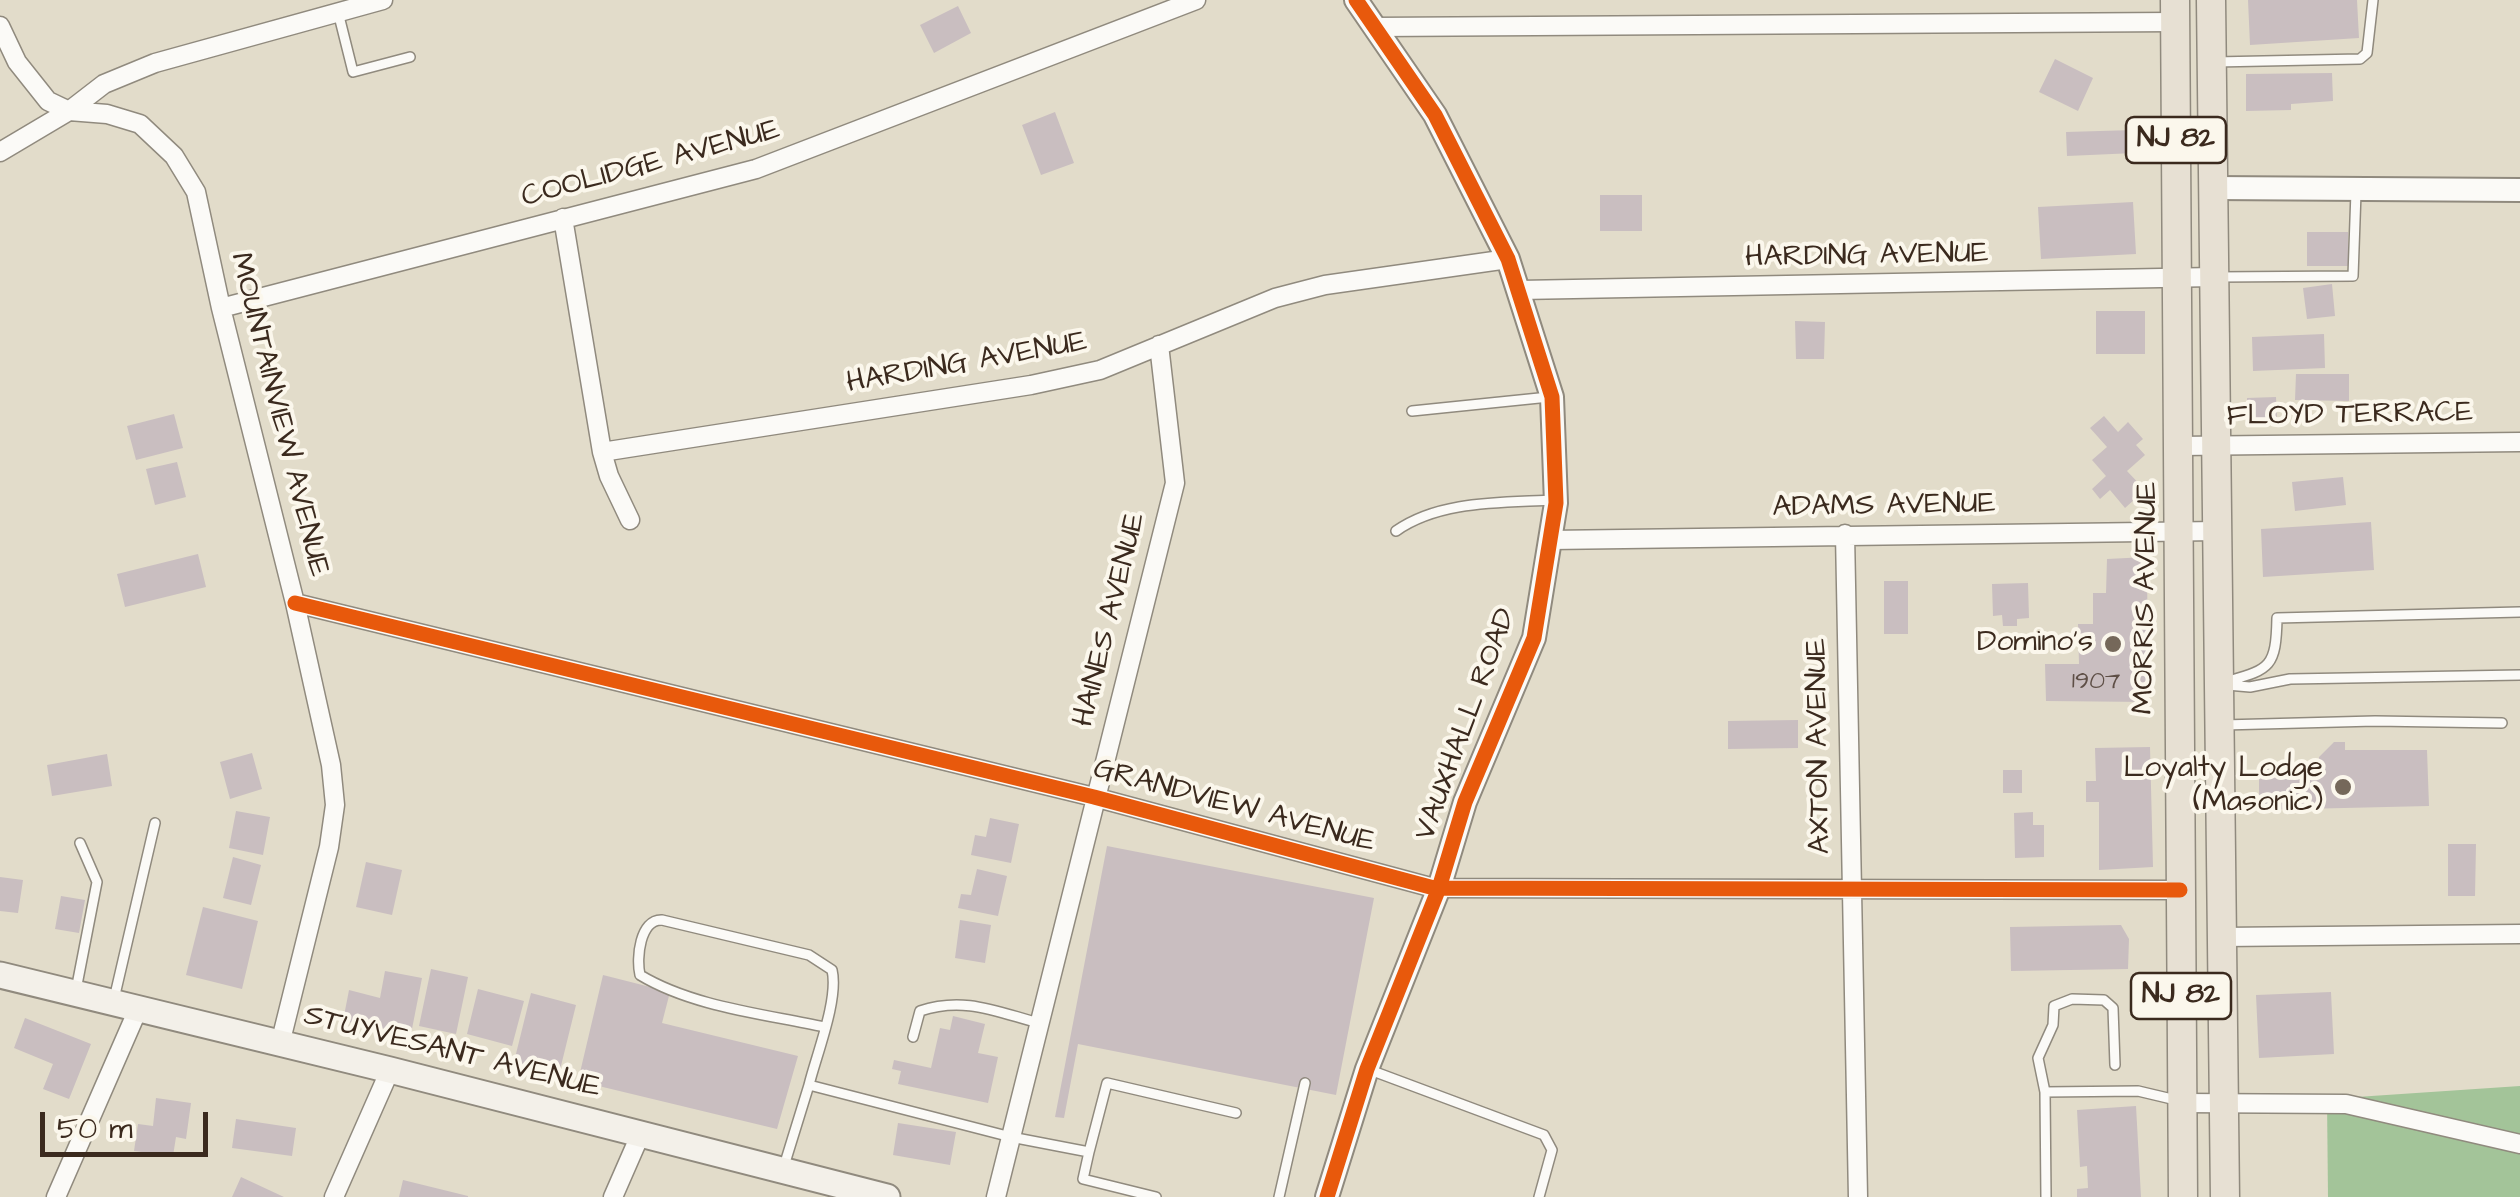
<!DOCTYPE html>
<style>
body{margin:0}
#map{position:relative;width:2520px;height:1197px;overflow:hidden;background:#e2dcca;font-family:"Architects Daughter",sans-serif}
canvas{display:block}
.scale{position:absolute;left:40px;top:1112px;width:168px;height:45px;box-sizing:border-box;border:5px solid #3b2a1e;border-top:0;padding-left:12px;font-size:30px;line-height:35px;white-space:nowrap;color:#3b2a1e;-webkit-text-stroke:8px #fbf7ec;paint-order:stroke}
</style>
<div id="map">
<canvas width="2520" height="1197"></canvas>
<div class="scale">50 m</div>
</div>
<script>
const c = document.querySelector('canvas').getContext('2d');
c.lineJoin = 'round';
function fillPath(path, color) {
  c.fillStyle = color;
  c.fill(path, 'evenodd');
}
function stroke(path, color, width, dash) {
  c.strokeStyle = color;
  c.lineWidth = width;
  c.lineCap = dash ? 'butt' : 'round';
  c.setLineDash(dash || []);
  c.stroke(path);
}
function drawText(font, color, halo, rows, align = 'center') {
  c.font = font + ' "Architects Daughter",sans-serif';
  c.lineWidth = 8;
  c.setLineDash([]);
  c.textBaseline = 'middle';
  c.strokeStyle = halo;
  c.fillStyle = color;
  for (const [text, x, y, turn = 0] of rows) {
    c.save();
    c.translate(x, y);
    c.rotate((+turn || 0) * Math.PI / 180);
    c.textAlign = isNaN(turn) ? turn : align;
    if (halo) c.strokeText(text, 0, 0);
    c.fillText(text, 0, 0);
    c.restore();
  }
}
fillPath(new Path2D(`
 M2520,1086V1197H2328L2327,1099Z`), '#a3c499');
fillPath(new Path2D(`
 M2248,0H2357L2359,38L2250,45Z
 M958,6L971,33L934,53L920,25Z
 M2055,59L2093,78L2078,111L2039,92Z
 M2332,73L2333,101L2291,104V110L2246,111V74Z
 M1055,112L1074,163L1041,175L1022,125Z
 M2134,130L2135,153L2067,156L2066,132Z
 M1600,195H1642V231H1600Z
 M2133,202L2136,254L2041,259L2038,207Z
 M2307,232H2348V266H2307Z
 M2332,284L2335,316L2307,319L2303,288Z
 M2096,311H2145V354H2096Z
 M1795,321L1825,322L1824,359H1796Z
 M2324,334L2325,368L2253,371L2252,337Z
 M2296,374H2349V401L2295,400Z
 M2276,397L2277,418L2248,419L2247,398Z
 M174,414L183,448L136,460L127,426Z
 M2104,416L2118,432L2128,422L2143,439L2136,445L2145,455L2127,471L2145,490L2125,508L2110,490L2100,499L2092,489L2106,476L2092,460L2107,447L2090,428Z
 M177,462L186,497L155,505L146,469Z
 M2343,477L2346,505L2295,511L2292,482Z
 M2371,522L2374,570L2263,577L2261,529Z
 M198,554L206,587L125,607L117,574Z
 M2147,557L2148,702L2046,701L2045,664H2079L2078,624H2093V593H2106L2107,559Z
 M1884,581H1908V634H1884Z
 M2028,583L2029,618L2017,619V626H2003L2002,615L1993,616L1992,584Z
 M1798,720V748L1728,749V721Z
 M2334,742H2345V750H2427L2429,806L2259,810V769L2318,768L2319,757Z
 M2150,747L2153,867L2099,870V802H2086V781H2096L2095,748Z
 M252,753L262,789L230,799L220,762Z
 M107,754L112,786L52,796L47,765Z
 M2003,770H2022V793H2003Z
 M236,811L270,817L263,855L229,848Z
 M2033,812V825H2044V857L2015,858L2014,813Z
 M990,818L1019,824L1011,863L971,855L975,835L986,837Z
 M2448,844H2476L2475,896H2448Z
 M1107,846L1374,898L1336,1095L1078,1044L1064,1118L1055,1117Z
 M233,857L261,865L251,905L223,898Z
 M366,862L402,870L392,915L356,907Z
 M977,869L1007,876L998,916L958,908L961,894L971,895Z
 M0,877L23,880L18,913L0,911Z
 M61,896L85,900L79,933L55,929Z
 M203,907L258,921L242,989L186,975Z
 M960,920L991,925L985,963L955,958Z
 M2121,925L2129,939L2128,969L2011,971L2010,927Z
 M431,969L468,977L456,1034L419,1026Z
 M385,971L422,978L411,1034L343,1021L349,990L380,998Z
 M603,975L670,992L662,1023L798,1056L777,1129L578,1081Z
 M478,989L524,1001L512,1046L467,1034Z
 M2331,992L2334,1054L2259,1058L2256,995Z
 M531,993L576,1005L558,1078L513,1066Z
 M953,1016L985,1024L978,1053L998,1057L988,1103L898,1084L901,1071L892,1069L894,1060L931,1068L940,1028L950,1030Z
 M25,1018L91,1044L69,1099L43,1089L53,1064L14,1048Z
 M156,1098L191,1103L186,1139L176,1137L173,1156L134,1151L138,1124L153,1126Z
 M2136,1106L2141,1197H2077V1189L2088,1188L2087,1166L2080,1167L2077,1110Z
 M236,1119L296,1128L292,1156L232,1148Z
 M898,1123L956,1132L950,1165L893,1155Z
 M241,1177L284,1197H232Z
 M403,1180L468,1196V1197H399Z`), '#c9bec0');
const service = new Path2D(`
 M338,12L353,72L410,57
 M2215,62L2360,59L2367,53L2373,0
 M2218,277L2353,276L2356,192
 M1412,411L1549,397
 M1396,531C1440,500 1502,503 1554,500
 M2222,683C2269,669 2276,670 2277,618L2520,612
 M2227,685L2250,687L2290,679L2520,675
 M2223,725L2375,721L2502,723
 M76,990L97,882L80,843
 M114,999L155,823
 M913,1037L920,1011C964,996 997,1012 1039,1023
 M1370,1070L1544,1135L1552,1150L1539,1197
 M809,1085C816,1056 839,999 832,970L809,955L662,920C640,919 636,958 640,975C693,1007 765,1014 824,1027
 M2045,1092L2038,1058L2053,1025L2054,1006L2072,999L2104,1000L2113,1008L2115,1065
 M1089,1152L1107,1083L1236,1113
 M784,1166L809,1085L1011,1137L1089,1152L1083,1179L1156,1197
 M1279,1197L1305,1083
 M2046,1197L2045,1092L2138,1091L2176,1100`);
const minor = new Path2D(`
 M0,26L17,62L48,101L69,111L107,114L140,124L174,156L196,192L221,308L295,603L331,765L335,805L329,847L280,1044
 M1375,27L2175,22
 M0,152L69,111L104,84L155,63L383,0
 M563,218L602,452L609,476L630,520
 M1520,290L2214,277
 M221,308L756,169L1196,0
 M2180,446L2520,442
 M602,452L1031,385L1100,370L1275,298L1325,285L1508,259
 M1845,534L1858,1197
 M1550,540L2218,531
 M295,603L1094,797L1434,888L2180,890
 M2222,937L2520,934
 M2183,1103L2346,1104L2520,1144
 M56,1197L139,1007
 M334,1197L390,1070
 M613,1197L641,1133
 M996,1197L1175,483L1159,345`);
const tertiary = new Path2D(`
 M2213,188L2520,190
 M1327,1197L1367,1069L1439,888L1465,802L1534,638L1556,503L1552,397L1508,259L1435,115L1356,0`);
const secondary = new Path2D(`
 M0,975L390,1070L887,1197`);
const primary = new Path2D(`
 M2175,0L2183,1197
 M2211,0L2225,1197`);
stroke(service, '#908a7e', 12);
stroke(minor, '#908a7e', 21);
stroke(tertiary, '#908a7e', 26);
stroke(secondary, '#908a7e', 29);
stroke(primary, '#908a7e', 31);
stroke(service, '#fbfaf7', 9);
stroke(minor, '#fbfaf7', 18);
stroke(tertiary, '#fbfaf7', 22);
stroke(secondary, '#f3f0e9', 25);
stroke(primary, '#e7e0d3', 28);
stroke(new Path2D(`
 M295,603L1094,797L1434,888L2180,890
 M1327,1197L1367,1069L1439,888L1465,802L1534,638L1556,503L1552,397L1508,259L1435,115L1356,0`), '#e8590c', 15);
for (const [x, y, r, color] of [
 [2113,644,10,"#75685a"],
 [2343,787,10,"#75685a"]
]) {
  const dot = new Path2D();
  dot.arc(x, y, r, 0, 2 * Math.PI);
  c.fillStyle = color;
  c.fill(dot);
  stroke(dot, '#fbf7ec', 4);
}
drawText('25px', '#5e4f46', null, [
 ["1907",2096,683]
]);
for (const [x, y, w] of [
 [2176,140,100],
 [2181,996,100]
]) {
  const box = new Path2D();
  box.roundRect(x - w / 2, y - 23, w, 46, 8);
  c.fillStyle = '#fbf7ec';
  c.fill(box);
  stroke(box, '#3b2a1e', 2.5);
}
drawText('bold 28px', '#3b2a1e', null, [
 ["NJ 82",2176,140],
 ["NJ 82",2181,996]
]);
drawText('30px', '#3b2a1e', '#fbf7ec', [
 ["COOLIDGE AVENUE",651,165,-15],
 ["HARDING AVENUE",1867,257,-1],
 ["HARDING AVENUE",967,364,-10],
 ["MOUNTAINVIEW AVENUE",278,415,76],
 ["FLOYD TERRACE",2350,416,-1],
 ["ADAMS AVENUE",1884,507,-1],
 ["MORRIS AVENUE",2147,598,-89],
 ["HAINES AVENUE",1111,620,-76],
 ["VAUXHALL ROAD",1467,725,-70],
 ["AXTON AVENUE",1820,746,-91],
 ["GRANDVIEW AVENUE",1234,807,15],
 ["STUYVESANT AVENUE",452,1053,14]
]);
drawText('30px', '#3b2a1e', '#fbf7ec', [
 ["Domino's",2093,644],
 ["Loyalty Lodge",2323,770],
 ["(Masonic)",2323,804]
], 'right');
</script>
